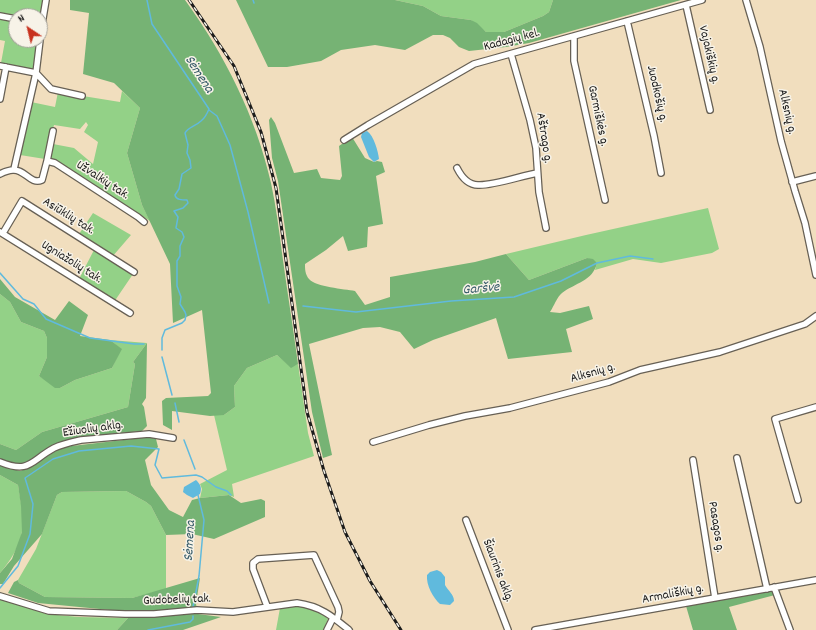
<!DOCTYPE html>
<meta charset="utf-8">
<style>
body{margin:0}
#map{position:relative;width:816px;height:630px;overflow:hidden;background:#f1debe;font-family:Dekko,sans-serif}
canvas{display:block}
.north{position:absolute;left:8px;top:8px;width:40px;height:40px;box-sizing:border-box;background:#f7f3e8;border:1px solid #9f9d96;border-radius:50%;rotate:325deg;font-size:11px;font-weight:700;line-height:16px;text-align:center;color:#1c1c1c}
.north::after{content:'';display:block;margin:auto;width:14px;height:18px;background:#c8321e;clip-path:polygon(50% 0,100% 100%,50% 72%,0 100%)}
</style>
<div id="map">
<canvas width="816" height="630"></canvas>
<div class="north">N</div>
</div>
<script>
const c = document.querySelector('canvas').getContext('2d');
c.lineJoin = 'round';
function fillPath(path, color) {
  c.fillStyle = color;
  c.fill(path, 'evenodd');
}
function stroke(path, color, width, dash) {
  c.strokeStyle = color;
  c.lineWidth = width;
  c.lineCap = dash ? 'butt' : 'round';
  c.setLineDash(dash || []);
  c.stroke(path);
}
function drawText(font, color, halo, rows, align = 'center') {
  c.font = font + ' Dekko,sans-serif';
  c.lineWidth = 3;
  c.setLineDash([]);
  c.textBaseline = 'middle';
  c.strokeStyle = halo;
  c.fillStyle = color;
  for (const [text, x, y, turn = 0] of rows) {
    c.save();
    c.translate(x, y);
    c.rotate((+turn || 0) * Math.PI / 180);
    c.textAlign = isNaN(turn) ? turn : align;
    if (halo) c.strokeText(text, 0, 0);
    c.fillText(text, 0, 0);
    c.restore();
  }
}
fillPath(new Path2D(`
 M0,0H45L40,30V16H16V40H38L33,69L1,63L5,41L0,40Z
 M395,0H553L549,12L543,16L504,32H486L471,20L441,16L423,6Z
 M122,91L140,108L127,153L142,205L150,221L58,162L50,158L53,144L74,148L93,164L98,142L84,132L88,125L86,122L80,129L54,125L45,159L20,155L31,102L55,107L58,92L120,102Z
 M708,208L719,249L712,253L661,263L633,259L595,270L597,263L587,258L529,280L506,254L586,235Z
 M93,213L131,235L112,257L79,234Z
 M94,250L133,274L114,302L79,279Z
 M0,294L10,302L21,322L44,331L47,338V357L39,376L60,388L75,380L112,368L121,349L110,340L147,343L133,362L135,364L128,407L42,432L16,450L0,444Z
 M277,355L291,367L298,364L308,433L314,456L232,484L234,497L229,495L200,498L202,489L200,484L227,470L214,415H224L235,407L234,386L247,368Z
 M0,475L18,485C20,498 25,520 22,532C19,548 10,561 0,573Z
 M126,491L146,502L151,506L166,535V589L132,598L45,597L19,583L18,580L36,549L57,495L62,492Z
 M0,599L47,614L79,617L128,618L117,630H0Z
 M304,606L323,614L328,619L324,630H276L280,608Z`), '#93d187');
fillPath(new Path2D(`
 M70,0H185C225,55 256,117 271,183C276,206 279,230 282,253C287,290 293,327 298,364L291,368L277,355L247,368L234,386L235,407L224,415L210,416L172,411V430L163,425L162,401L166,398L208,396L211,393L202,310L173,323L170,264L142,205L127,153L140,108L114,83L83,74L89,13L70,10Z
 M236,0H395L423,6L441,16L471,20L477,23L486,32H504L543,16L549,12L553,0H681L529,43L506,47L469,51L459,47L450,38L443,35H433L405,50L375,45L341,50L321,61L287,67H268Z
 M271,117L275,123L294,173L317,169L321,178L340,180L342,176L339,146L352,137L365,158L374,162L377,161L382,162L385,172L376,176L383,224L368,227L367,247L348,251L343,236L326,250L305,264C305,269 305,274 309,279C316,287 344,289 355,291L365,305L390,297V277L475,262L506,254L529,280L587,258L593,259L597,263C593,281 575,283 562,293C557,297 554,306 550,312L560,313L589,306L593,319L566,329L572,352L508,359L496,318L433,340L414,349L400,332L380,327L363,328L309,344L332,455L323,458L312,412L278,181L272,158L269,120Z
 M0,279L15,297L55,320L69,301L88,315L80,336L110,340L122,349L112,368L75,380L60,388H55L39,376L47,357V338L44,331L21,322L10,302L0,294Z
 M147,343L146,398L142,404L144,407L147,426L142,431C117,434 87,434 63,442C48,446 36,462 21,465C14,466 6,462 0,460V444L16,450L42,432L128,407L135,364L133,362Z
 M149,437L156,439L158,447L145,460L151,485L169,510L183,517L192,500L200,498L229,495L241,503L261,499L265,501V517L214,539L192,534L166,535L151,506L146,502L126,491L62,492L57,495L42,534L14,566L3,584H0V573L12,559L22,532L21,506L18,485L0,475V465L20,471C36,466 48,454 63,447Z
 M200,578L196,604L198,614L221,617L183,630H117L128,618L131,612L38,603L8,593L14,582L18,580L19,583L45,597L132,598Z
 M773,590L775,595L729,607L737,630H693L686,606Z`), '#76b374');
fillPath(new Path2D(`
 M367,131C374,136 378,151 379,159L374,162L369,157L361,137L362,133Z
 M196,480C201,485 202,488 200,494L193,498L187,495L183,492L184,487Z
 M437,570L441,572L445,577V585C448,591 454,594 454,601L450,605L440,604C433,598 426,585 427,575L430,572Z`), '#60badd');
stroke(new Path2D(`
 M147,0L152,24L209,109C207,114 205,118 201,121C196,126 188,127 185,133L188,145L187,153L190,160L191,168L182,174L179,189L175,195C176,200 182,200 187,200L188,203L183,208L174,211L178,217L176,228L182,232L184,237L180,246V256L177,261V286L181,297L180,304L185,312L186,315L185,320L182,323L165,330L162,338V350
 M253,0L254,3
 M209,110L217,116L230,145L248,212L269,303
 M0,273L23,299L34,304L46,319L90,338L134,344H144
 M303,306L356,312L451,301L514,297L561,281L597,263L630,256L653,259
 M162,357L172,395
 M175,403L179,422
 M184,440L195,469
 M0,588L18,566L30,534L33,504L25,478L53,459L79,451L131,446L159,449L155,465L162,478L196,475L202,477L216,487L227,491L231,495
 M193,607L199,576L204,520L198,495
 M148,630L190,622L193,619V616`), '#60badd', 1.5);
const minor = new Path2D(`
 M746,0L760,47L781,141L795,191L805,223L816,275
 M686,5L710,110
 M0,16L16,19
 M627,21L654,136L661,173
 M40,36L46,0
 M574,36V61L605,200
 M511,54L530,120L536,148L539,192L546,228
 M0,66L36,73L51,89L82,96
 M0,99L6,67
 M344,140L368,125L474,64L702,0
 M47,161L55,163L138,217L144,222
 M457,168C461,176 468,185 478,185C492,186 521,176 537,173
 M14,169L36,73L40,40
 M0,174C4,172 9,170 13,170C25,169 30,185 42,180L47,161L53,131
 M792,182L816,176
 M0,232L130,313
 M3,233L22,201L134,272
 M373,442L429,425L465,416L510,408L609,382L640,370L720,352L805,324L816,316
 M737,458L767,589
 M693,460L715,598
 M0,462C30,474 30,461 54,448C62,444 72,442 81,440L149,434L173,438
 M798,500L775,419L816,407
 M466,520L508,630
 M774,587L790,630
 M0,596L49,611L125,614H154L197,610L233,612L297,603C320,606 332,616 349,630
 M267,606L253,569V563L258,559L314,555L338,607L339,612L337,620
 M327,630L333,618
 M535,630L816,580`);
stroke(minor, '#676055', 8);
stroke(minor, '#fff', 5.5);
const rail = new Path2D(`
 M189,0L234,66L261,132L276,188L307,412L324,471L345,532L370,581L401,630`);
stroke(rail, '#1c1c1c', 3);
stroke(rail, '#f7f3e8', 1.5, [4.5]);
drawText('13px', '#1c1c1c', '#f7f3e8', [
 ["Kadagių kel.",512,41,-15],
 ["Vajakiškių g.",708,55,77],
 ["Juodkošių g.",656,94,77],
 ["Alksnių g.",786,112,77],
 ["Garmiškės g.",597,116,78],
 ["Aštrago g.",543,138,81],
 ["Užvalkių tak.",102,181,33],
 ["Asiūklių tak.",68,217,32],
 ["Ugniažolių tak.",71,263,32],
 ["Alksnių g.",593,374,-16],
 ["Ežiuolių aklg.",93,430,-8],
 ["Pasagos g.",715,527,81],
 ["Šiaurinis aklg.",497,571,69],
 ["Armališkių g.",673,595,-11],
 ["Gudobelių tak.",177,601,-2]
]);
drawText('italic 14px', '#375b69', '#f7f3e8', [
 ["Sėmena",198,75,57],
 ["Garšvė",481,290,-5],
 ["Sėmena",191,541,-87]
]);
</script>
